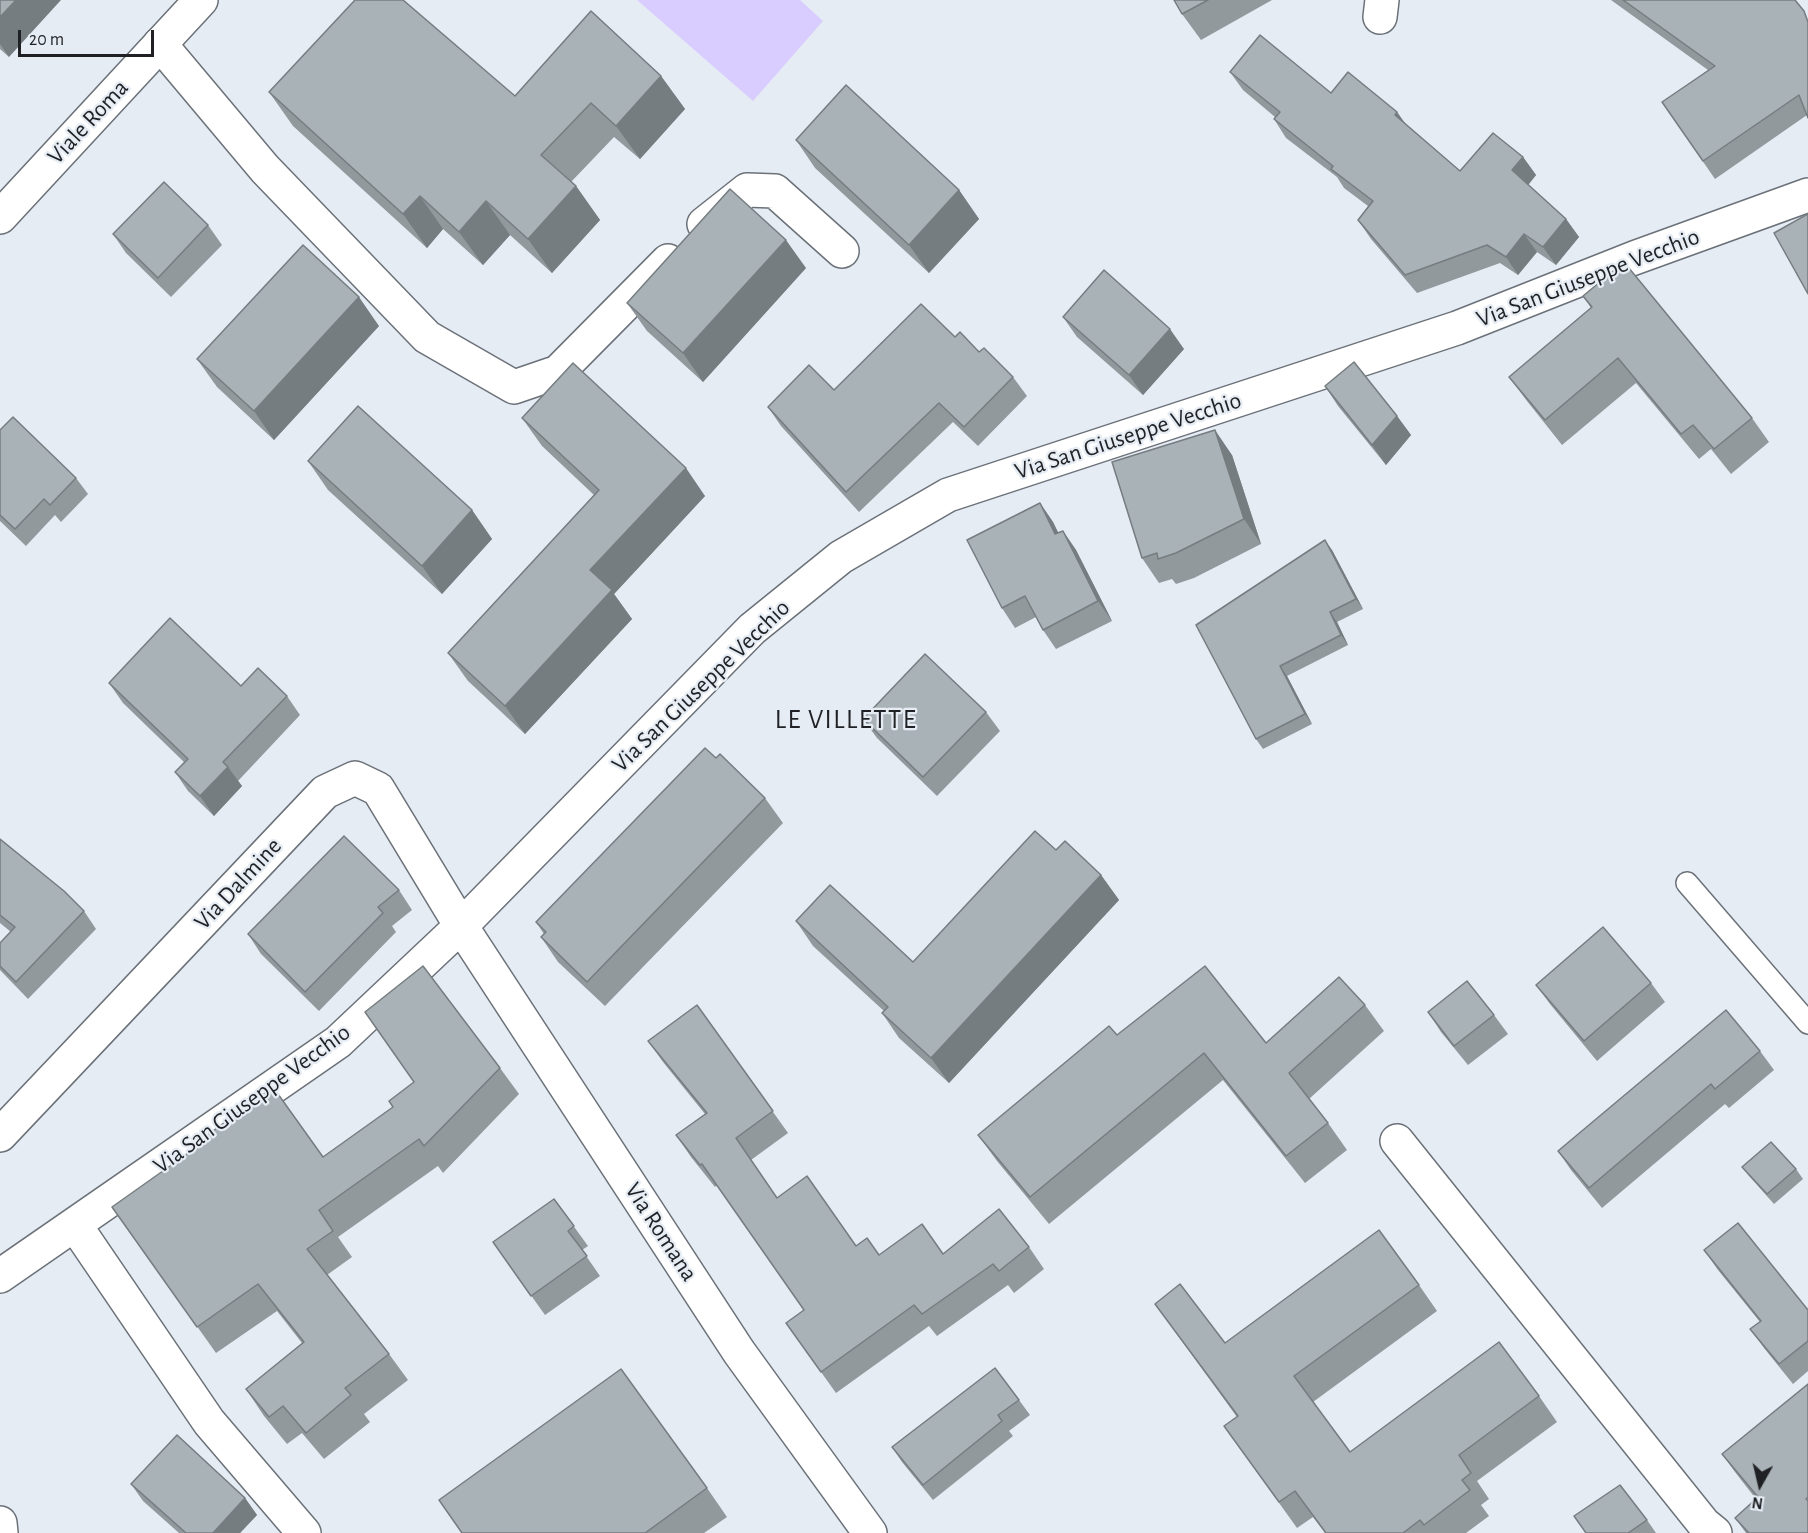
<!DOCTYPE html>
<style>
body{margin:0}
#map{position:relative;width:1808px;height:1533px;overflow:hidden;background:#e6ecf4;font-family:"Alegreya Sans",sans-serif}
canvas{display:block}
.north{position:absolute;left:1730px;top:1455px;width:60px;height:60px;-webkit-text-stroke:4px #e6ecf4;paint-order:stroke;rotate:188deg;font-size:16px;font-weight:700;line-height:24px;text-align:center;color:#1f2124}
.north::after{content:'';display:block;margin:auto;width:21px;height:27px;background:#1f2124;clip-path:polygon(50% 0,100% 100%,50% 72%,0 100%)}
.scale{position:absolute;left:18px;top:30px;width:136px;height:27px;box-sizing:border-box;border:3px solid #1f2124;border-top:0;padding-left:8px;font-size:18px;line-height:21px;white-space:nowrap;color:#1f2124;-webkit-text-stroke:4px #e6ecf4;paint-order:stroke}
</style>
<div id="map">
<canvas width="1808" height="1533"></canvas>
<div class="north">N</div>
<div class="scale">20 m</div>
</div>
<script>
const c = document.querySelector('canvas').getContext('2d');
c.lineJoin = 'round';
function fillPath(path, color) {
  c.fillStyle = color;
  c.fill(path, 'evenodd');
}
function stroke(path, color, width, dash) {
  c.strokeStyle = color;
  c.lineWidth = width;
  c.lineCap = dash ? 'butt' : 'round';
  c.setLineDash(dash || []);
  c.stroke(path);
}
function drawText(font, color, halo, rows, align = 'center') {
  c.font = font + ' "Alegreya Sans",sans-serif';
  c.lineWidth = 4.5;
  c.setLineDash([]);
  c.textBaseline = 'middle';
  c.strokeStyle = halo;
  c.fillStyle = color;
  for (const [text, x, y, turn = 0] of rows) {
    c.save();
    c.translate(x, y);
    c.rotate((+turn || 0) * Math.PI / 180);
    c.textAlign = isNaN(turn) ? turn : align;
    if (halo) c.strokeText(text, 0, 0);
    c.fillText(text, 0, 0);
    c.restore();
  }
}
fillPath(new Path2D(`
 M637,0H800L823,21L753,101Z`), '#d9ccfe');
const lane = new Path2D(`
 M1687,883L1808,1023`);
const street = new Path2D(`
 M1380,17L1382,0
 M160,44L265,169L427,337L514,387L558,372L668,261
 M704,224L747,190L775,191L842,251
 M0,1135L325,792L355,778L378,789L461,926L739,1352L870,1533
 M1397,1141L1704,1524L1715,1533
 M75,1225L209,1422L304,1533
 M0,1276L338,1042L461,926L752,629L841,557L948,495L1457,328L1634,258L1808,195
 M0,1523L1,1533`);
const secondary = new Path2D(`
 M0,217L201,0`);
stroke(lane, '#6b7178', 24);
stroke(street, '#6b7178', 36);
stroke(secondary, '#6b7178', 36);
stroke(lane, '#fff', 21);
stroke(street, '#fff', 33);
stroke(secondary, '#fff', 33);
fillPath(new Path2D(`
 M0,0L9,57L0,49Z
 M1174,0H1272L1201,40L1182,14Z
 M1611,0H1795L1807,115L1715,179L1662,102L1708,70Z
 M1230,72L1331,93L1397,112L1405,123L1460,171L1523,157L1536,175L1528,185L1566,219L1579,237L1556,265L1537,252L1518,275L1500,263L1417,293L1371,239L1358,220L1368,206L1344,188L1337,177L1286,138L1274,119L1275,117L1243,90Z
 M661,76L685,109L640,159L614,137L571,182L576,186L600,220L552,273L510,235L483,265L443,229L427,248L293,126L269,92L515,96Z
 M796,140L959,190L979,219L929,273L815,168Z
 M208,225L222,245L171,297L126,253L113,234Z
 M806,268L703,382L647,331L627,303Z
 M1583,296L1752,418L1769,442L1731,474L1711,449L1699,459L1636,383L1562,445L1527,401L1509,377L1591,308Z
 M1063,317L1184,349L1143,395L1077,337Z
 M379,326L274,440L217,387L197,359Z
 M955,337L979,352L1013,377L1027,396L978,446L953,422L859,512L781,426L768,407L834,390Z
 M1325,386L1397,416L1411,435L1386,465L1338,406Z
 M522,418L705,496L614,594L632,619L525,734L468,681L448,653L594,495L542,446Z
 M0,430L76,478L88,494L61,522L55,515L26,546L0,521Z
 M1232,455L1261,544L1194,578L1176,584L1172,579L1159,583L1142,558Z
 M308,461L472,510L492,539L442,594L328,490Z
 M1040,503L1053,522L1058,533L1063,531L1076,550L1112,621L1056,649L1043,630L1036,617L1015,628L1002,608Z
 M1332,550L1363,609L1337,622L1348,645L1287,676L1312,724L1263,749L1256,739L1196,625Z
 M109,683L241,686L287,696L300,715L238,781L242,786L214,816L188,791L175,772L184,762L123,703Z
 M986,712L1000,731L937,796L877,738L863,719Z
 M716,758L765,798L783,823L605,1006L558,962L541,937L544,934L536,922Z
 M0,839L84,911L96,929L28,999L0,970V943L11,932L0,923Z
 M1056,850L1101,875L1119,900L949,1083L899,1038L882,1013L884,1011L813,946L796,921L913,962Z
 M399,890L412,910L392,926L396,932L319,1011L261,954L248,934Z
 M1651,983L1665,1002L1597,1061L1550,1004L1536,985Z
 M697,1005L788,1133L751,1160L777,1198L856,1246L879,1255L943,1254L1029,1247L1044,1269L1014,1293L1008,1285L937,1336L929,1326L836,1393L786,1323L804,1310L717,1185L715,1187L691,1157L676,1135L705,1114L663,1062L648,1041Z
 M1365,1005L1384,1031L1309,1099L1328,1123L1347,1150L1305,1183L1223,1080L1049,1224L997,1161L978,1135L1117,1035L1266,1043Z
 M1428,1012L1494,1015L1508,1034L1468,1065L1441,1032Z
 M1760,1051L1774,1070L1729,1108L1725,1104L1602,1208L1571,1170L1558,1151Z
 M500,1068L519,1094L443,1173L438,1166L338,1237L352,1257L327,1275L389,1354L408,1380L364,1414L370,1422L324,1459L302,1433L287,1444L264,1416L246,1389L302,1343L277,1311L216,1353L112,1207L323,1157Z
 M1742,1167L1796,1169L1803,1179L1774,1204L1749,1176Z
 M554,1199L588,1246L582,1250L600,1276L545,1315L493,1242Z
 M1704,1250L1808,1310V1371L1793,1384L1764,1348L1750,1329L1760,1322L1718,1270Z
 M1419,1285L1437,1311L1313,1402L1350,1452L1539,1396L1557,1422L1477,1481L1489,1499L1481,1505L1489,1516L1466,1533H1325L1313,1517L1297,1528L1224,1426L1237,1417L1155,1304L1225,1343Z
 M1808,1384V1533H1746L1735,1518L1756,1499L1735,1472L1722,1454Z
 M1019,1400L1030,1415L1009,1431L1013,1436L933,1500L902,1462L892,1447Z
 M131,1484L245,1498L257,1515L240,1533H179L143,1501Z
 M707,1488L727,1517L704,1533H462Z
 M1647,1520L1656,1533H1586Z`), '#91999d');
fillPath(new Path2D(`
 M16,0H61L9,57L0,44V17Z
 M661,76L685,109L640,159L616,126Z
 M1397,112L1410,131L1395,115Z
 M1523,157L1536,175L1525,189L1512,170Z
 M576,186L600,220L552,273L528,239Z
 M959,190L979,219L929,273L909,245Z
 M420,196L443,229L427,248L403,214Z
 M486,201L510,235L483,265L459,232Z
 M1566,219L1579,237L1556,265L1543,247Z
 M1524,234L1537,252L1518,275L1506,257Z
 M786,240L806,268L703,382L683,353Z
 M359,297L379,326L274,440L254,411Z
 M1170,329L1184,349L1143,395L1129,375Z
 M1397,416L1411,435L1386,465L1372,445Z
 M1215,430L1232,455L1261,544L1244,519Z
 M686,468L705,496L614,594L632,619L525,734L505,706L590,570Z
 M1040,503L1053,522L1069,554L1055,534Z
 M472,510L492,539L442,594L422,566Z
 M1063,531L1076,550L1112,621L1098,601Z
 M1325,540L1332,550L1363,609L1356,599Z
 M1330,612L1337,622L1348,645L1341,635Z
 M1280,666L1287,676L1312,724L1305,714Z
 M228,767L242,786L214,816L200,796Z
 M1101,875L1119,900L949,1083L931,1058Z
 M245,1498L257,1515L240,1533H213Z`), '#767d80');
const building = new Path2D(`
 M0,0H16L0,17Z
 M355,0H403L515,96L591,11L661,76L616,126L591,103L541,155L576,186L528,239L486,201L459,232L420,196L403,214L269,92Z
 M1174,0H1208L1182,14Z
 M1623,0H1795L1804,11L1808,22V118L1799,95L1703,161L1662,102L1715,66Z
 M1260,35L1331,93L1348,72L1397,112L1395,115L1460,171L1493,133L1523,157L1512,170L1566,219L1543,247L1524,234L1506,257L1487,245L1405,275L1358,220L1373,201L1331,169L1333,166L1274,119L1280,112L1230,72Z
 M846,85L959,190L909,245L796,140Z
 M164,182L208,225L158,278L113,234Z
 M730,189L786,240L683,353L627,303Z
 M1808,214V294L1774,233Z
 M303,245L359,297L254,411L197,359Z
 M1624,262L1752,418L1714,449L1693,425L1681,434L1618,358L1545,420L1509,377L1592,307L1583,296Z
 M1104,270L1170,329L1129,375L1063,317Z
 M921,304L955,337L960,332L979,352L984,348L1013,377L964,427L939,403L846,492L768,407L809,365L834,390Z
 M1354,362L1397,416L1372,445L1325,386Z
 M573,363L686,468L590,570L612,590L505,706L448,653L599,490L522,418Z
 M358,406L472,510L422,566L308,461Z
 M13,417L76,478L50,505L44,499L15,529L0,515V430Z
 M1215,430L1244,519L1176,553L1158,559L1157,553L1142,558L1112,462Z
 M1040,503L1055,534L1063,531L1098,601L1043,630L1025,596L1002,608L967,540Z
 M1325,540L1356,599L1330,612L1341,635L1280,666L1305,714L1256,739L1196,625Z
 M170,618L241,686L258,668L287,696L223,762L228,767L200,796L175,772L188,759L109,683Z
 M925,654L986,712L923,777L863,719Z
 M705,748L716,758L720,754L765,798L587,982L541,937L546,932L536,922Z
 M1035,831L1056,850L1065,841L1101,875L931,1058L882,1013L888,1007L796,921L830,885L913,962Z
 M344,836L399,890L378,907L383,913L305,992L248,934Z
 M0,839L64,891L84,911L16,982L0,966V943L15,927L0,915Z
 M1603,927L1651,983L1584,1041L1536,985Z
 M423,966L500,1068L424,1146L419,1139L319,1210L333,1231L307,1249L389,1354L345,1388L351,1395L306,1433L283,1406L269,1417L246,1389L304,1342L258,1284L197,1327L112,1207L208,1139L206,1136L273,1087L323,1157L393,1107L389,1101L414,1082L365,1012Z
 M1205,966L1266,1043L1339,977L1365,1005L1289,1073L1328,1123L1286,1156L1204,1053L1030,1197L978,1135L1109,1026L1117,1035Z
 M1467,981L1494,1015L1454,1046L1428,1012Z
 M697,1005L773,1111L736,1138L777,1198L807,1176L856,1246L867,1238L879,1255L922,1224L943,1254L999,1209L1029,1247L999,1271L993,1264L922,1314L914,1305L821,1372L786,1323L804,1310L702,1164L700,1165L676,1135L707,1113L648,1041Z
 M1726,1010L1760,1051L1715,1089L1711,1084L1589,1188L1558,1151Z
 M1771,1142L1796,1169L1767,1194L1742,1167Z
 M554,1199L574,1226L568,1231L587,1256L531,1296L493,1242Z
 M1738,1223L1808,1310V1341L1779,1364L1750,1329L1761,1321L1704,1250Z
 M1379,1230L1419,1285L1294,1376L1350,1452L1499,1342L1539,1396L1459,1455L1471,1473L1462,1480L1470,1490L1424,1525L1420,1520L1403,1533H1326L1295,1491L1279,1502L1224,1426L1238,1416L1155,1304L1180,1284L1225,1343Z
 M995,1368L1019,1400L998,1415L1002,1421L923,1485L892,1447Z
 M621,1369L707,1488L645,1533H462L439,1500Z
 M1808,1384V1497L1806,1499L1808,1501V1533H1749L1735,1518L1758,1497L1722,1454Z
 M177,1435L245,1498L213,1533H186L131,1484Z
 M1620,1485L1647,1520L1628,1533H1586L1574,1516Z`);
fillPath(building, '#a9b2b7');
stroke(building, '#767d80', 1.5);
drawText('24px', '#1f2124', '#e6ecf4', [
 ["Viale Roma",88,122,-47],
 ["Via San Giuseppe Vecchio",1588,278,-21],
 ["Via San Giuseppe Vecchio",1128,436,-18],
 ["Via San Giuseppe Vecchio",701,686,-44],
 ["Via Dalmine",238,884,-47],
 ["Via San Giuseppe Vecchio",252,1099,-36],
 ["Via Romana",661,1232,57]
]);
c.letterSpacing = '1.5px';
drawText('27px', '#1f2124', '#e6ecf4', [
 ["LE VILLETTE",846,720]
]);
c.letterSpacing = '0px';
</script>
